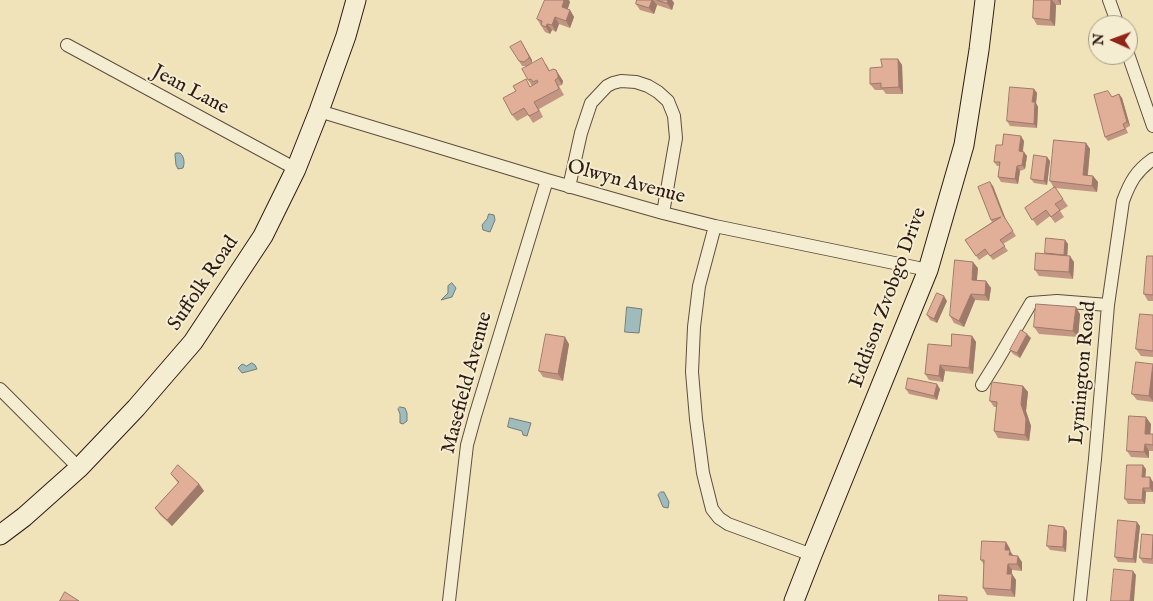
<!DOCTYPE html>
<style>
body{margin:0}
#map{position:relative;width:1153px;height:601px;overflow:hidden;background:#f0e3ba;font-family:"IM FELL English",serif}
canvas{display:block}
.north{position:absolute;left:1088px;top:15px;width:50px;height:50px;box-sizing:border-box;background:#f5edd2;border:1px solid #a59986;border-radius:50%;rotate:272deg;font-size:14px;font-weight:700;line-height:20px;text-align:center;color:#2e1c14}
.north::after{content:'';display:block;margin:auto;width:18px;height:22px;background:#8f2418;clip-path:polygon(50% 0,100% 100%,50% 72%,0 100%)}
</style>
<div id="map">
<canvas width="1153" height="601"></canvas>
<div class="north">N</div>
</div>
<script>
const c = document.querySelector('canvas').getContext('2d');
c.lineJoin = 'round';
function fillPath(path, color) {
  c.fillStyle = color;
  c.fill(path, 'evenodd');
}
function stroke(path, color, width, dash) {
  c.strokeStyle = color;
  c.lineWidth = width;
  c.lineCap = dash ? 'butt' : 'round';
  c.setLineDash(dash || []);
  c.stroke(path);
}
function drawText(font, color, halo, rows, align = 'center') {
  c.font = font + ' "IM FELL English",serif';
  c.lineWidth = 4;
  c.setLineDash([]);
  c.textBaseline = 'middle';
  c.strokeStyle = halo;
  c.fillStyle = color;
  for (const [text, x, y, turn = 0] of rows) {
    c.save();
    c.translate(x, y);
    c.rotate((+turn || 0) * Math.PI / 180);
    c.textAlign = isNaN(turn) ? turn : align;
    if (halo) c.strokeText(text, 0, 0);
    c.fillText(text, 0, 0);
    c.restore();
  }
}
const water = new Path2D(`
 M176,153H180C184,156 185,163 183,168L178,169L176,165L175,155Z
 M489,214L494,215L495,220L490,232L483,230L482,225L487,219Z
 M452,283L456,288L452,297L441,300L448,293V286Z
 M627,307L642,309L639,333L625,332Z
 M252,363L255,365L257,369L242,373L238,368L241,365L243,364L246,366Z
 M400,407L405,408L407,413V421L403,424L400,423V414L398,409Z
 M510,418L531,423L527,436L523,435L522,431L508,427Z
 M661,492H664L669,502L668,508L663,507L658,495Z`);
fillPath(water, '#9fbbbb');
stroke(water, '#727b78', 1);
const street = new Path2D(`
 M1109,0L1118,25
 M67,45L296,169
 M1128,54L1153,126
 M319,111L547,180L663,213L715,226L928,270
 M569,187L581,133L591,103L607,86L613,83L621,81L636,82L648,86L658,92L668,101L674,116L676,138L663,213
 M715,226L699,286L694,327L692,372L696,419L703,473L712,509L719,518L728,524L812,555
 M982,385L997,361L1031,303L1057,301L1108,305
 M0,389L79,468
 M449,601L467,445L475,416L547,180
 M1080,601L1095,459L1108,305L1123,201C1130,182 1136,171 1153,159`);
const secondary = new Path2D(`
 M0,535L24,517L79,468L136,408L193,342L263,236L296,169L319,111L346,36L356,0
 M794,601L812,555L928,270L964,145L979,50L985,0`);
stroke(street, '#5e4e3e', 14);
stroke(secondary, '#2e1c14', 21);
stroke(street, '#f5edd2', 12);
stroke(secondary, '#f5edd2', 19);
fillPath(new Path2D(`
 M637,0H672L674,3L672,10L657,5L654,14L640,10L636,4Z
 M1034,0H1061V5H1056L1055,26L1037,25L1033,18Z
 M570,2L568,9L570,10L574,17L570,28L559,24L556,32L552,30L550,34L545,32L537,19Z
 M521,41L532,60V63L529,65L546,64L550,71L556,70L563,81L562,85L559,86L564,95L539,109L543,117L533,123L528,115L517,121L512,115L532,86L528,80L526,66H522L519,61Z
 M898,59L902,65L903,94H886L883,90H875L870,84L882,67Z
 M1034,89L1037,93L1036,103L1038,107L1037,128L1010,126L1007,121Z
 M1119,94L1122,98L1130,126L1126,128L1128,133L1108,141L1105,137L1112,97Z
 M1024,141L1023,152L1027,156L1025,169L1020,171L1018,184L1001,182L998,177L1000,166H997L994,162L1002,145Z
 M1086,143L1090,149L1088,175L1093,176L1098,182L1097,192L1055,188L1068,206L1060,211L1064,217L1055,223L1050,216L1037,226L1025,208L1054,188L1050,181Z
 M1047,157L1050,161L1047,185L1034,183L1031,179Z
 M993,186L1006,220L1016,236L1003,244L1008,251L993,260L988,254L979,260L965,240L992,222L991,220Z
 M1065,240L1068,244L1067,256L1074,262L1073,279L1039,276L1035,270L1046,254L1045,253Z
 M1153,256V301H1148L1144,294Z
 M978,268L977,280L986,281L991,288L989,301L975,300L964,327L954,323L950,316Z
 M947,301L937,323L930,320L927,315Z
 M1080,314L1078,337L1039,334L1034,327Z
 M1153,315V357L1141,356L1136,349Z
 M972,336L976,342L973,374L945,371L943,382L929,380L925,374L951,346Z
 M1031,338L1020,358L1013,354L1010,350Z
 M569,344L563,381L543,377L539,371Z
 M1153,364V402L1137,400L1132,394Z
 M1023,386L1028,392L1026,411L1031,426L1029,441L998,438L994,431L997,407H994L990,401Z
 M906,389H940L937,400L909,394Z
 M1151,424L1150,434H1153V451H1149V458L1131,457L1127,451Z
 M1146,469L1145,477L1153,482V492H1146L1145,504H1128L1125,499Z
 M171,474L199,484L204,491L172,526L160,515L155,508L178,483Z
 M1140,526L1136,563L1118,562L1115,557Z
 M1067,531L1066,552L1050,550L1047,546Z
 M1153,535V564L1143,563L1140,558Z
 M1006,542L1010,549V551L1013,555L1022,562V571L1012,570V574L1016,580L1015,597L987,595L983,588L984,565L981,560Z`), '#c29682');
fillPath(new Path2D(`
 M564,0H569L570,2L566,13L562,7Z
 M652,0H653L657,5L654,14L649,8Z
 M668,0H672L674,3L672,10L667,3Z
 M1051,0H1052L1056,5L1055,26L1050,20Z
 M1058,0H1061V5Z
 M570,10L574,17L570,28L566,21Z
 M555,17L559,24L556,32L552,25Z
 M547,24L552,30L550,34L546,27Z
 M521,41L532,60V63L529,58Z
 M898,59L902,65L903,94L899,87Z
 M556,70L563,81L562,85L558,78Z
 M1034,89L1037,93L1036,103L1038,107L1037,128L1034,124L1032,102Z
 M1119,94L1122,98L1130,126L1127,122Z
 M1021,136L1024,141L1022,155L1019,151Z
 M1086,143L1090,149L1087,181L1083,175Z
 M1024,152L1027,156L1025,169L1022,165Z
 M1047,157L1050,161L1047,185L1044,181Z
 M1017,166L1020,171L1018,184L1015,179Z
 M1093,176L1098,182L1097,192L1092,186Z
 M990,182L993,186L1006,220L1016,236L1003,215Z
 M1065,240L1068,244L1067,259L1064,255Z
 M1070,256L1074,262L1073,279L1069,272Z
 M973,262L978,268L976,286L972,280Z
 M986,281L991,288L989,301L985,295Z
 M971,294L975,300L964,327L959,321Z
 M944,296L947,301L937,323L934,319Z
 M1076,307L1080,314L1078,337L1073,331Z
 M1027,334L1031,338L1020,358L1017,353Z
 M972,336L976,342L973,374L969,368Z
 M565,337L569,344L563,381L558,374Z
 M1153,364V401L1149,396Z
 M940,365L945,371L943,382L939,376Z
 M937,384L940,389L937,400L934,396Z
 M1023,386L1028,392L1026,411L1031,426L1029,441L1025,435L1021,404Z
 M1146,417L1151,424L1150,440L1145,434Z
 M1145,444L1149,451V458L1144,452Z
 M1143,465L1146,469L1145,481L1142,477Z
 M1150,477L1153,482V492L1150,488Z
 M199,484L204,491L172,526L167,520Z
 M1143,488L1146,492L1145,504L1142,500Z
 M1137,522L1140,526L1136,563L1133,559Z
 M1064,527L1067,531L1066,552L1063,547Z
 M1006,542L1010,549V551L1014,557V561L1005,550Z
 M1018,556L1022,562V571L1017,564Z
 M1008,564L1012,570L1011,580L1007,574Z
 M1133,571L1136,575L1134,601H1130Z
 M1012,574L1016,580L1015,597L1011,590Z`), '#9e7a6a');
const building = new Path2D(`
 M545,0H564L562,7L570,10L566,21L555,17L552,25L547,24L546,27L541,25L542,21L537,19Z
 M637,0H652L649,8L636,4Z
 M657,0H668L667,3Z
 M1034,0H1051L1050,20L1033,18Z
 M521,41L529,56V58L524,62L519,61L510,47Z
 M542,58L549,71L553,69L556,70L558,75V78L555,80L559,89L534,102L539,111L529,116L524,108L512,115L503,98L516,91L513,86L526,79L530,87L538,82L537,80L533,82L531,79L528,80L522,69Z
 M881,59H898L899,87L881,88V83L870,84V68L882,67Z
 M1010,87L1034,89L1032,102H1035L1034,124L1007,121Z
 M1108,91L1112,97L1119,94L1127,122L1123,124L1125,129L1105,137L1094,95Z
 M1004,134L1021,136L1019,151L1024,152L1022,165L1017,166L1015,179L998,177L1000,162H994L996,145H1002Z
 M1054,140L1086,143L1083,175L1093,176L1092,186L1050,181Z
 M1034,155L1047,157L1044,181L1031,179Z
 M990,182L1003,215L1013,231L1000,240L1005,246L990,256L985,249L976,256L965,240L1001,217L991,220L978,187Z
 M1055,187L1063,199L1055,204L1060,210L1051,217L1046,210L1032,220L1025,208Z
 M1046,238L1065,240L1064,255L1045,253Z
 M1036,253L1070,256L1069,272L1035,270Z
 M1147,256H1153V295L1144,294Z
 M955,260L973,262L972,280L986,281L985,295L971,294L959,321L950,316Z
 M937,293L944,296L934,319L927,315Z
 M1036,304L1076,307L1073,331L1034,327Z
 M1140,314L1153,315V351L1136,349Z
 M1021,330L1027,334L1017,353L1010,350Z
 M546,334L565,337L558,374L539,371Z
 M952,334L972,336L969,368L940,365L939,376L925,374L928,344L951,346Z
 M1136,362L1153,364L1149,396L1132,394Z
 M908,378L937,384L934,396L906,389Z
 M992,382L1023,386L1021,404L1026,419L1025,435L994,431L997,402L990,401Z
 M1129,416L1146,417L1145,434H1153V445L1145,444L1144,452L1127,451Z
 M178,465L199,484L167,520L155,508L179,482L171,474Z
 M1127,465H1143L1142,477H1150V488H1143L1142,500L1125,499Z
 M1118,520L1137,522L1133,559L1115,557Z
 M1049,525L1064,527L1063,547L1047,546Z
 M1142,534L1153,535L1152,559L1140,558Z
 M982,541L1006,542L1005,550H1010L1009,555L1018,556L1017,564H1008L1007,574H1012L1011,590L983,588L984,560H981Z
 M1114,569L1133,571L1130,601H1111Z
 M65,592L79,601H60Z
 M939,595L967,597V601H939Z`);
fillPath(building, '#e1ae97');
stroke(building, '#9e7a6a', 1);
drawText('20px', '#2e1c14', '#f5edd2', [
 ["Jean Lane",190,91,28],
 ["Olwyn Avenue",626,183,15],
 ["Suffolk Road",204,284,-56],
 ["Eddison Zvobgo Drive",889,298,-70],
 ["Lymington Road",1084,373,-85],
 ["Masefield Avenue",468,383,-75]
]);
</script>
